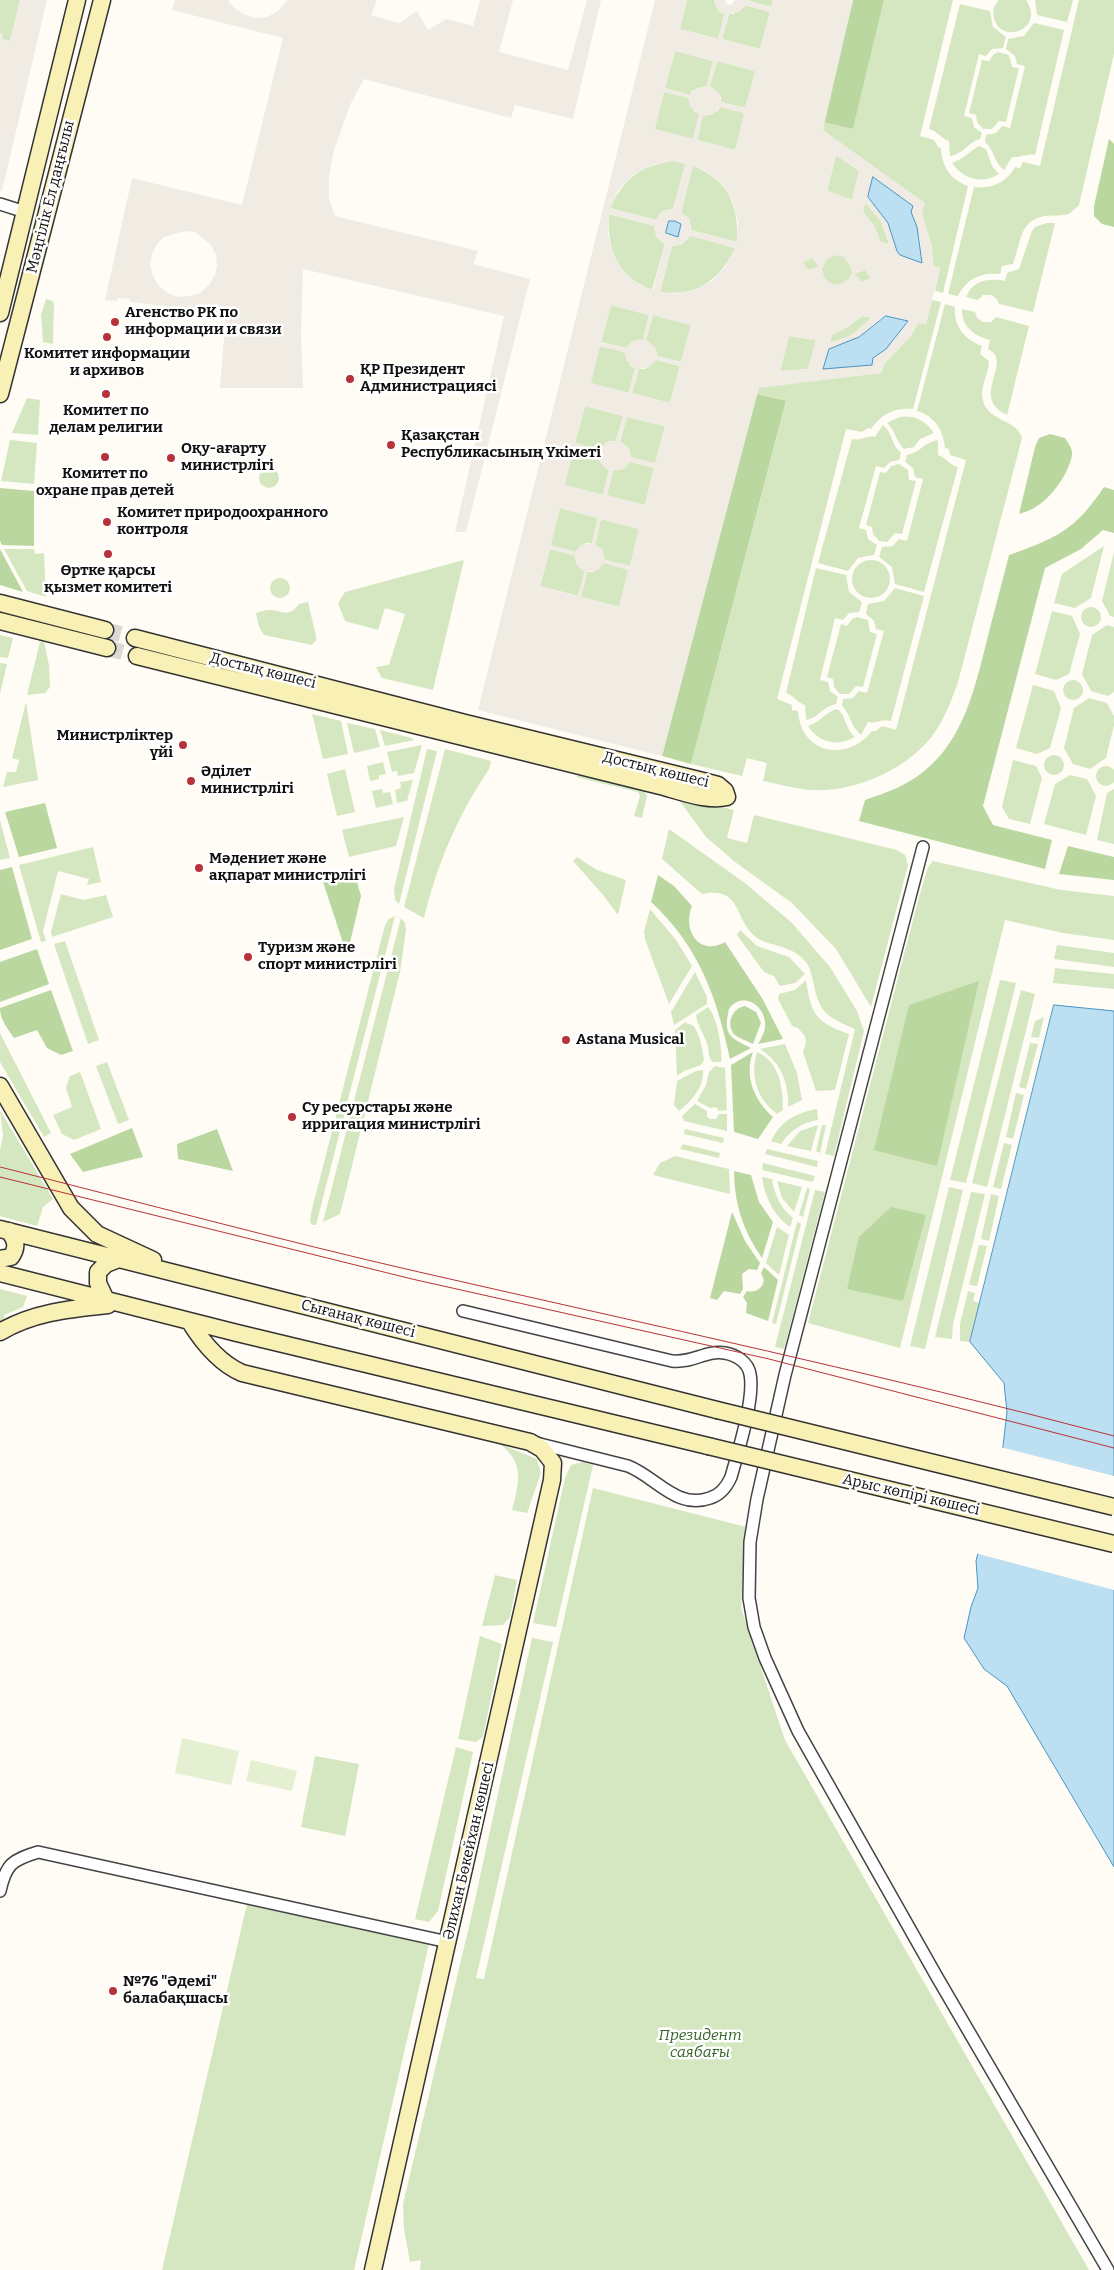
<!DOCTYPE html>
<meta charset="utf-8">
<style>
body{margin:0}
canvas{display:block;background:#fefcf5}
</style>
<canvas width="1114" height="2270"></canvas>
<script>
const c = document.querySelector('canvas').getContext('2d');
c.lineJoin = 'round';
function fillPath(path, color) {
  c.fillStyle = color;
  c.fill(path, 'evenodd');
}
function stroke(path, color, width, dash) {
  c.strokeStyle = color;
  c.lineWidth = width;
  c.lineCap = dash ? 'butt' : 'round';
  c.setLineDash(dash || []);
  c.stroke(path);
}
function drawText(font, color, halo, rows, align = 'center') {
  c.font = font + ' Bitter,serif';
  c.lineWidth = 5;
  c.setLineDash([]);
  c.textBaseline = 'middle';
  c.strokeStyle = halo;
  c.fillStyle = color;
  for (const [text, x, y, turn = 0] of rows) {
    c.save();
    c.translate(x, y);
    c.rotate((+turn || 0) * Math.PI / 180);
    c.textAlign = isNaN(turn) ? turn : align;
    if (halo) c.strokeText(text, 0, 0);
    c.fillText(text, 0, 0);
    c.restore();
  }
}
fillPath(new Path2D(`
 M0,0H20L10,42L2,39L3,34L0,33Z
 M687,0H714L719,11L725,14L718,39L680,29Z
 M746,0H773L771,7Z
 M884,0H953L920,136L934,140L938,147L941,148C942,167 950,179 968,186L943,293L935,291L940,268L933,266L932,247L922,214L823,130V122L853,129Z
 M999,0H1026C1046,29 1001,46 994,18C992,11 994,5 999,0Z
 M1035,0H1073L1067,22L1037,15Z
 M1079,0H1114V54L1079,205L1069,214C1061,216 1054,215 1046,216C1018,219 1021,245 1013,264L1002,266L1000,274C981,272 966,279 958,296L948,294L974,187C992,189 1006,183 1015,167L1020,168L1023,162L1040,166Z
 M960,4L990,11L993,27L1006,37L1003,48L992,49L986,56L979,54L964,116L972,118L974,127L982,133L980,139C968,142 964,154 950,156L949,141C941,139 938,131 929,129Z
 M745,5L770,12L760,49L722,39L729,14H734Z
 M1034,23L1064,30L1035,155C1026,153 1020,158 1012,157L1004,170C993,162 995,150 985,142L986,135L996,133L1002,126L1010,128L1025,66L1017,64L1015,56L1006,49L1008,39L1024,36Z
 M675,51L713,61L707,86L692,91L690,95L665,88Z
 M998,52L1009,55L1012,67L1019,68L1006,122L999,121L992,129H983L977,122L976,115L969,113L982,60L989,61L994,54Z
 M717,61L755,71L746,108L721,102V97L710,86Z
 M664,92L689,98L694,111L699,114L693,139L654,129Z
 M720,107L745,113L735,150L697,140L703,115L718,111Z
 M979,146L986,149L992,166L999,174C982,185 963,179 952,163C964,159 970,151 979,146Z
 M836,155L859,171L852,200L827,191Z
 M672,161L686,163L673,209C665,209 659,213 656,220L610,208C625,177 639,167 672,161Z
 M693,166C729,180 739,206 737,242L691,230V225L681,212Z
 M865,202L881,221L889,244L881,242L863,212Z
 M609,214L655,226C655,234 658,240 665,244L652,290C617,276 607,251 609,214Z
 M1047,223H1055L1033,312L999,304L997,299L991,295H983L978,300L966,297C973,280 989,278 1005,281L1007,273L1019,269L1032,231L1035,227Z
 M690,235L735,248C720,280 697,297 660,292L672,246C680,246 686,242 690,235Z
 M822 270a15 15 0 1 1 30 0a15 15 0 1 1-30 0Z
 M812,258L820,267L808,270L802,262Z
 M865,270L871,278L861,282L854,274Z
 M46,299L53,301L54,306L53,344L43,342L41,315Z
 M932,300L941,302L913,409C895,407 881,414 871,429L868,428L862,432L846,429L777,699L792,705V710L798,711C801,754 847,763 872,731H876L882,726L896,730L966,460L950,455L949,449L945,448C943,430 935,416 917,411L945,304L955,307C953,326 965,340 982,346L980,354L989,361C989,372 982,383 982,395C984,423 1016,417 1022,438L958,682C951,702 943,723 929,740C901,772 854,792 812,790C795,789 779,784 763,781L767,763L747,758L742,776L691,764L786,402L756,394L759,387L881,373L884,364L911,336L918,323L926,324Z
 M611,305L649,315L643,340H637L626,348L601,342Z
 M962,309L975,312L977,318L983,322H991L996,317L1029,326L1007,415C968,397 1015,362 988,349L990,340C974,336 961,326 962,309Z
 M653,315L691,325L681,362L657,356L656,351L646,340Z
 M862,316L871,318L852,335L830,343L832,335L848,327Z
 M789,336L816,340L808,369L780,371Z
 M600,346L625,352L630,365L635,368L629,393L590,383Z
 M656,360L680,366L670,403L632,393L639,369H645Z
 M27,398L40,400L38,435L12,433Z
 M585,406L623,416L616,441H610L599,450L575,443Z
 M627,417L665,426L655,464L631,457L630,453L620,442Z
 M900,417C915,415 926,421 934,433L920,439L914,447L904,449C896,442 896,431 887,423Z
 M883,425C893,433 891,445 901,453L899,460L890,462L884,468L876,466L859,528L866,530L868,539L877,545L874,555L858,558L848,571L818,563L852,439C861,441 867,435 875,437Z
 M10,440L37,443L34,484L1,481Z
 M938,440V455C946,457 949,465 958,467L924,592L895,584L892,567L879,557L882,547L893,546L899,539L907,541L923,479L915,477L913,468L905,462L907,455C920,453 924,442 938,440Z
 M574,448L599,454L604,467L609,470L603,495L564,485Z
 M630,462L654,468L645,505L607,496L613,470H619Z
 M899,464L908,470L909,480L916,481L902,534L895,533L887,542L879,541L873,534L872,527L866,525L880,472L886,473L891,466Z
 M259 478a10 10 0 1 1 20 0a10 10 0 1 1-20 0Z
 M560,508L598,518L592,543H586L575,552L550,545Z
 M601,519L639,529L630,566L605,560L595,544Z
 M1104,546L1091,598L1075,608L1054,603L1062,574Z
 M4,549H34L35,554L44,553L46,597L27,591Z
 M550,549L574,555L580,568L585,571L578,596L540,586Z
 M1114,552V617L1110,616L1102,601Z
 M852 579a19 19 0 1 1 38 0a19 19 0 1 1-38 0Z
 M464,560L433,690L382,678L376,667L389,665L405,614L385,608L378,630L345,621L338,603L345,592Z
 M604,563L629,570L619,607L581,597L587,572H593Z
 M816,568L846,575L849,592L862,602L859,612L849,613L843,620L835,618L820,680L828,682L830,691L838,697L836,704C823,706 819,718 806,720L805,705C797,703 794,695 786,693Z
 M270 588a10 10 0 1 1 20 0a10 10 0 1 1-20 0Z
 M895,588L924,596L891,721C882,718 876,724 868,722L861,735C850,726 851,714 842,706L843,699L853,698L859,691L867,693L884,631L876,629L874,621L866,614L868,604L884,601Z
 M308,602L316,636V640L312,645L264,635L259,627L256,613C260,612 265,610 269,610C282,610 288,619 299,604Z
 M1081 617a10 10 0 1 1 20 0a10 10 0 1 1-20 0Z
 M1052,611L1072,616L1080,634L1069,674L1056,680L1035,674Z
 M857,617L868,620L870,632L877,634L863,687L856,686L849,694H840L834,687L833,679L827,677L841,624L847,626L852,619Z
 M1107,625L1114,627V692L1108,696L1091,691L1082,674L1092,635Z
 M0,635L13,638L8,658L0,657Z
 M44,641L49,665L50,687L45,693L27,695L40,642Z
 M0,663L7,664L0,694Z
 M1063 690a10 10 0 1 1 20 0a10 10 0 1 1-20 0Z
 M1033,685L1054,691L1061,708L1050,748L1037,754L1016,748Z
 M1089,698L1107,703L1114,716V725L1106,758L1090,769L1073,764L1064,748L1074,708Z
 M26,702L38,780L3,787L7,772H16L19,760L12,758Z
 M837,709C846,714 845,729 855,737C838,747 819,743 808,726C821,722 826,711 837,709Z
 M312,714L341,721L348,754L323,759Z
 M347,723L375,729L380,747L354,753Z
 M380,730L412,738L414,740L385,746Z
 M422,745L414,773L398,776L397,771L392,772L387,752Z
 M427,749L437,751L399,904L395,900L394,889Z
 M445,749L491,761L489,769C458,815 437,864 424,918L404,907Z
 M1044 765a10 10 0 1 1 20 0a10 10 0 1 1-20 0Z
 M1013,760L1036,766L1042,778L1030,824L1009,819L1002,807Z
 M383,762L386,774L379,775V779L370,781L367,766Z
 M1096 776a10 10 0 1 1 20 0a10 10 0 1 1-20 0Z
 M345,769L355,812L337,816L327,774Z
 M585,773L641,786L647,796L642,818L634,816L640,796L638,792L576,777Z
 M1070,775L1087,779L1096,796L1086,835L1044,824L1055,784Z
 M413,780L407,801L397,803L395,790L401,788L400,782Z
 M382,789L383,793L390,792L393,804L376,808L372,791Z
 M1114,789V844L1097,840L1107,793Z
 M676,796L734,810L727,838L747,843L754,815L897,850L905,855L908,865L871,1007L836,949L792,903L735,862L706,837Z
 M404,817L396,846L349,857L342,830Z
 M0,820L10,858L0,860Z
 M669,829L745,883L792,923L830,967L857,1011L864,1031L834,1156L825,1154L855,1029C826,1017 819,1012 813,981C811,973 810,966 804,960C792,946 774,947 759,939C733,923 744,885 702,894L662,859Z
 M93,847L101,882L87,885L89,879L58,871L43,931L46,941L41,942L19,865Z
 M577,857L597,870L626,880L618,915L604,896L573,861Z
 M933,861L1061,890L1114,896V940L1063,933L1005,920L900,1348L808,1323L919,897L928,867Z
 M61,894L84,900L106,895L113,917L52,937L51,932Z
 M650,909L676,940L692,966L669,1004L645,939L644,932Z
 M395,916L316,1225H313L310,1222L311,1213L385,925L389,919Z
 M401,918L405,923L406,930L400,972L340,1214L323,1222Z
 M740,930L757,946L789,957L805,974L795,983L780,986L774,976L764,972L737,935Z
 M65,941L99,1040L88,1044L54,944Z
 M1057,945L1114,953V967L1054,959Z
 M1055,968L1114,974V989L1053,983Z
 M695,972L707,997V1004L674,1025L671,1012Z
 M806,980C811,1014 815,1022 849,1034L835,1090L816,1091L803,1052L806,1042L805,1036L798,1028L792,1026L778,999L779,994L795,990Z
 M1000,980L1016,983L966,1183L950,1180Z
 M1021,990L1035,994L987,1187L972,1183Z
 M708,1007C717,1016 723,1050 721,1062H713C708,1058 709,1053 708,1047C705,1035 697,1026 696,1015Z
 M1044,1017L1039,1038L1031,1037L1035,1021Z
 M685,1022C687,1024 690,1024 692,1025C699,1029 703,1052 704,1060L701,1065L684,1071L677,1076L675,1030Z
 M0,1033L51,1133L44,1137L0,1062Z
 M1030,1043L1038,1044L1026,1089L1019,1087Z
 M785,1044L797,1073L802,1100L788,1107C789,1083 781,1062 760,1049Z
 M757,1052C780,1062 783,1088 783,1110L777,1114C756,1098 750,1076 757,1052Z
 M107,1062L129,1120L118,1124L96,1066Z
 M715,1066L725,1068L727,1110L719,1111L716,1107L710,1108L697,1101L706,1085L709,1072Z
 M703,1070C705,1086 691,1102 679,1111L674,1105L677,1081L696,1071Z
 M80,1072L101,1129L74,1140L62,1134L53,1115L72,1107L66,1088L70,1076Z
 M1016,1093L1024,1095L1013,1139L1006,1137Z
 M695,1104L707,1111V1117L710,1119H716L719,1114H727V1131L684,1121L682,1116Z
 M817,1109L818,1120C801,1123 791,1130 781,1144L771,1141C781,1121 795,1113 817,1109Z
 M0,1110L53,1199L43,1207L37,1226L0,1216V1150L3,1135Z
 M818,1125L811,1151L787,1146L800,1131Z
 M822,1125H826L820,1153L816,1151Z
 M685,1129L724,1138L723,1143L684,1134Z
 M1004,1143L1012,1145L1001,1189L993,1187Z
 M683,1144L720,1153L719,1158L680,1149Z
 M767,1149L818,1161L817,1167L765,1154Z
 M675,1156L729,1169L730,1194L653,1175L660,1163Z
 M763,1163L815,1176L813,1182L762,1170Z
 M762,1177L772,1179C775,1196 780,1207 793,1218L790,1227C773,1215 765,1197 762,1177Z
 M777,1181L802,1187L794,1212L782,1198Z
 M949,1187L963,1190L925,1349L910,1346Z
 M807,1188L810,1189L803,1217L799,1215Z
 M815,1190L825,1192L784,1349L775,1347Z
 M971,1192L985,1194L953,1324L952,1339L935,1337Z
 M991,1194L999,1196L989,1241L981,1239Z
 M797,1222L801,1224L776,1324L772,1323Z
 M777,1227L789,1235L779,1275L766,1263Z
 M979,1245L987,1246L977,1286L969,1285Z
 M0,1289L27,1296L23,1307L4,1315L5,1324L0,1327Z
 M968,1291L975,1293L973,1301L980,1303L970,1342L960,1341V1324Z
 M500,1444L537,1459L541,1473L527,1513L512,1510C519,1483 525,1463 500,1444Z
 M583,1462L593,1465L556,1627L533,1623L565,1478L571,1465Z
 M593,1488L746,1527L741,1608L785,1740L1089,2270H420L421,2260L410,2262L404,2229L403,2204L471,1918L532,1638L553,1642L476,1978L484,1979Z
 M495,1575L517,1580L510,1617L503,1625L482,1626Z
 M480,1636L502,1644L483,1737L476,1742L458,1739Z
 M456,1747L473,1752L438,1911L429,1922L415,1919Z
 M315,1756L359,1764L345,1836L301,1827Z
 M247,1904L429,1944L354,2270H162Z`), '#d5e7c0');
fillPath(new Path2D(`
 M853,0H884L853,129L823,122Z
 M1109,139L1114,144V227L1102,224L1094,216V206Z
 M756,394L786,401L691,764L662,756Z
 M1050,434L1065,438C1068,443 1073,449 1072,455C1069,473 1052,497 1037,506C1032,510 1025,512 1019,514L1035,447L1039,438Z
 M1104,487L1114,490V533L1103,530L1081,549L1045,568L983,806L993,825L1052,840L1045,869L859,821L865,800C885,793 906,786 923,772C964,740 975,687 987,640C994,612 1002,583 1009,555C1057,538 1075,530 1104,487Z
 M0,488L34,491V546L2,545L0,541Z
 M0,549L23,592L0,585Z
 M45,803L57,848L19,857L5,812Z
 M1068,846L1114,857V880L1059,874Z
 M12,867L32,939L0,950V870Z
 M355,875L361,896L347,955L323,882Z
 M658,875L674,886L692,906C682,930 699,957 725,942L762,998L783,1039L758,1044C762,1037 766,1031 765,1022C763,1003 741,992 729,1009C723,1035 729,1037 751,1048L730,1059C717,998 699,946 651,902Z
 M37,949L49,984L0,1002V962Z
 M979,981L937,1166L874,1150L909,1005Z
 M51,990L73,1051L61,1055L47,1048L37,1030L14,1038C8,1029 0,1020 0,1008Z
 M745,1006L756,1012L761,1023L753,1044C748,1041 740,1039 735,1035C725,1025 732,1008 745,1006Z
 M753,1052C744,1076 754,1100 773,1117L758,1139L734,1132L731,1065Z
 M132,1128L143,1157L83,1172L70,1154Z
 M217,1129L233,1171L178,1159L177,1144Z
 M734,1171L751,1175L759,1202L773,1222L762,1258C743,1231 734,1203 734,1171Z
 M891,1207L926,1215L903,1301L847,1289L859,1237Z
 M732,1212L745,1241L760,1263L757,1270L749,1269L742,1274L743,1289L740,1294L724,1291L717,1300L710,1298Z
 M764,1267L778,1280L768,1321L746,1313L747,1303L743,1297L747,1291C756,1293 762,1289 764,1280L761,1273Z`), '#bad7a0');
fillPath(new Path2D(`
 M182,1738L239,1751L231,1785L175,1773Z
 M251,1760L297,1771L292,1791L246,1781Z`), '#e5efd1');
fillPath(new Path2D(`
 M20,0H47L2,191L0,190V33L3,34V39L10,41Z
 M175,0H228L233,7L243,14L255,18L267,17L278,11L288,0H377L371,15L399,23L417,11L428,30L446,19L473,26L480,0H513L499,52L568,70L587,0H601L573,119L515,105L511,118L364,79L350,105L334,150L329,176V200L335,216L478,251L473,264L530,279L466,532H455L504,316L303,269L301,334L303,388H220L226,313L130,302V299L118,298L117,301L105,300L132,178L242,205L283,38L172,10ZM184,231L195,232L211,245L216,255L217,265L215,275L209,285L200,293L190,296L178,297L168,293L159,286L153,276L150,265L152,254L157,244L164,237Z
 M655,0H687L680,29L718,39L724,14L716,7L714,0H725L727,4L731,5L735,0H746L771,7L773,0H853L823,130L925,203L922,214L932,247L933,266L940,268L926,324L918,323L911,336L884,364L881,373L759,388L662,756L478,710ZM746,5L770,12L760,49L722,39L729,14L739,12ZM675,51L713,61L707,86L696,88L690,95L665,88ZM717,61L755,71L745,108L721,102L719,93L710,86ZM664,92L688,98L690,107L699,114L693,139L655,129ZM720,107L744,113L735,150L697,140L703,116L714,114ZM836,155L859,171L852,200L827,190ZM672,161L685,164L673,209L662,211L655,220L610,208L619,189L633,175L652,165ZM693,166L706,171L722,184L733,202L738,222L737,242L691,230L690,219L681,212ZM868,197L911,212L921,245L893,233L882,213ZM865,203L881,221L889,244L881,242L874,225L863,212ZM609,214L654,226L656,237L665,244L653,290L640,285L624,272L613,254L608,235ZM690,236L735,248L726,266L712,281L694,290L674,294L660,292L672,246L683,244ZM835,255L844,257L852,269L850,278L838,285L833,284L825,279L822,269L826,260ZM812,258L819,267L808,270L803,262ZM865,270L871,278L862,282L854,274ZM611,305L649,315L643,340L632,341L626,348L601,342ZM653,315L691,325L681,362L657,356L655,347L646,340ZM862,316L871,318L852,335L830,343L832,335L848,327ZM881,318L908,321L886,349L873,358L829,349L859,337ZM789,336L816,340L808,369L780,371ZM600,346L624,352L627,361L635,368L629,393L591,383ZM656,360L680,366L670,403L632,393L639,369L650,367ZM585,406L623,416L616,441L606,442L599,450L575,443ZM627,417L665,426L655,463L631,457L629,448L620,441ZM574,448L598,454L600,463L609,470L603,495L565,485ZM630,462L654,468L645,505L607,495L613,471L624,469ZM560,508L598,518L592,543L581,545L575,552L551,545ZM601,519L639,529L630,566L605,560L603,550L595,544ZM550,549L574,555L576,564L585,571L578,596L540,586ZM604,563L628,570L619,607L581,597L587,572L598,570Z`), '#f0ece3');
const water = new Path2D(`
 M873,177L913,206L911,212L917,227L922,263L900,255L897,251L888,223L868,197Z
 M669,221H675L681,224L678,237L666,233Z
 M886,316L908,321L886,349L873,358L872,365L823,369L829,349L859,337Z
 M1054,1005L1114,1011V1867L1007,1686L984,1669L964,1638L971,1607L978,1588L976,1561L1002,1454L1007,1412L1004,1383L970,1342Z`);
fillPath(water, '#bddff2');
stroke(water, '#4995c4', 1);
fillPath(new Path2D(`
 M1000,1447L1114,1476V1590L975,1553Z`), '#fefcf5');
stroke(new Path2D(`
 M105,630L135,638
 M107,648L137,656`), '#dad9d3', 16, [16, 8]);
const street = new Path2D(`
 M0,204L25,212
 M923,847L785,1375L757,1499L750,1542L749,1598L754,1627L765,1658L798,1731L937,1977L1108,2270
 M463,1311L672,1361C695,1363 704,1350 725,1353C736,1355 748,1362 750,1374C755,1398 738,1452 731,1477C727,1486 720,1495 710,1498C677,1510 656,1477 628,1466L536,1443
 M0,1891C6,1864 12,1860 38,1852L448,1942`);
const secondary = new Path2D(`
 M0,313L77,0
 M0,394L102,0
 M0,603L105,630
 M0,621L107,648
 M135,638L465,723L699,780L718,785L725,791L727,797C705,802 678,790 656,785L137,656
 M0,1086L71,1208L97,1234L153,1260
 M0,1229L717,1410
 M0,1259L11,1257C18,1247 16,1241 9,1231
 M0,1273L237,1333L708,1446
 M106,1300L98,1283V1272L106,1264L119,1259
 M190,1322C203,1343 219,1363 242,1373L530,1442L542,1449L553,1463L552,1480L373,2270
 M0,1332C34,1312 70,1309 108,1305`);
stroke(street, '#444', 14);
stroke(secondary, '#333', 19);
stroke(street, '#fff', 11);
stroke(secondary, '#f9f0b5', 16);
stroke(new Path2D(`
 M0,1167C140,1202 279,1240 419,1272C651,1325 884,1375 1114,1436
 M0,1177L412,1279L769,1359L1114,1448`), '#b8323a', 1);
const secondaryBridge = new Path2D(`
 M717,1410L1114,1507
 M708,1446L1114,1544`);
stroke(secondaryBridge, '#333', 19, []);
stroke(secondaryBridge, '#f9f0b5', 16);
for (const [x, y, r, color] of [
 [115,322,5,"#b8323a"],
 [107,337,5,"#b8323a"],
 [350,379,5,"#b8323a"],
 [106,394,5,"#b8323a"],
 [391,445,5,"#b8323a"],
 [105,457,5,"#b8323a"],
 [171,458,5,"#b8323a"],
 [107,522,5,"#b8323a"],
 [108,554,5,"#b8323a"],
 [183,745,5,"#b8323a"],
 [191,781,5,"#b8323a"],
 [199,868,5,"#b8323a"],
 [248,957,5,"#b8323a"],
 [566,1040,5,"#b8323a"],
 [292,1117,5,"#b8323a"],
 [113,1991,5,"#b8323a"]
]) {
  const dot = new Path2D();
  dot.arc(x, y, r, 0, 2 * Math.PI);
  c.fillStyle = color;
  c.fill(dot);
  stroke(dot, '#fff', 2);
}
drawText('15px', '#111', '#fff', [
 ["Мәңгілік Ел даңғылы",51,197,-76],
 ["Достық көшесі",263,671,14],
 ["Достық көшесі",656,770,14],
 ["Сығанақ көшесі",358,1319,14],
 ["Арыс көпірі көшесі",911,1495,13],
 ["Әлихан Бөкейхан көшесі",469,1851,-77]
]);
drawText('bold 15px', '#111', '#fff', [
 ["Агенство РК по",125,313],
 ["информации и связи",125,330],
 ["Комитет информации",107,354,"center"],
 ["и архивов",107,371,"center"],
 ["ҚР Президент",360,370],
 ["Администрациясі",360,387],
 ["Комитет по",106,411,"center"],
 ["делам религии",106,428,"center"],
 ["Қазақстан",401,436],
 ["Республикасының Үкіметі",401,453],
 ["Оқу-ағарту",181,449],
 ["министрлігі",181,466],
 ["Комитет по",105,474,"center"],
 ["охране прав детей",105,491,"center"],
 ["Комитет природоохранного",117,513],
 ["контроля",117,530],
 ["Өртке қарсы",108,571,"center"],
 ["қызмет комитеті",108,588,"center"],
 ["Министрліктер",173,736,"right"],
 ["үйі",173,753,"right"],
 ["Әділет",201,772],
 ["министрлігі",201,789],
 ["Мәдениет және",209,859],
 ["ақпарат министрлігі",209,876],
 ["Туризм және",258,948],
 ["спорт министрлігі",258,965],
 ["Astana Musical",576,1040],
 ["Су ресурстары және",302,1108],
 ["ирригация министрлігі",302,1125],
 ["№76 \"Әдемі\"",123,1982],
 ["балабақшасы",123,1999]
], 'left');
drawText('italic 15px', '#336525', '#fff', [
 ["Президент",700,2036],
 ["саябағы",700,2053]
]);
</script>
